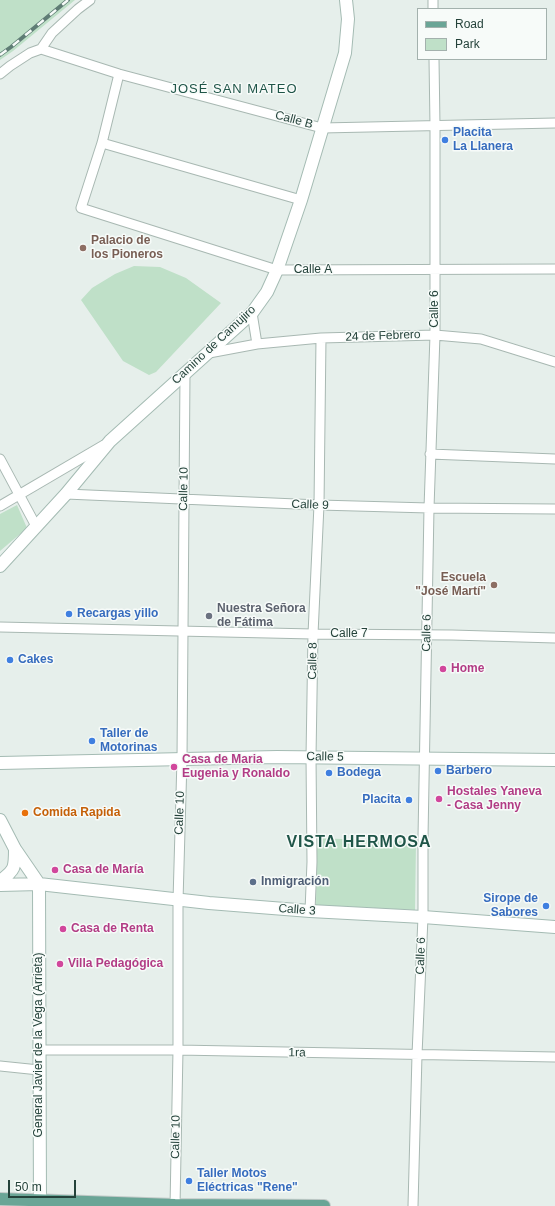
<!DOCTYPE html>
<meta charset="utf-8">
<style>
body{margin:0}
#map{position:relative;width:555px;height:1206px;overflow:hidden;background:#e6efeb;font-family:Helvetica,sans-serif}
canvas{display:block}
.legend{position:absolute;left:417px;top:8px;width:130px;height:52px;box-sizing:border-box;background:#f7fbf9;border:1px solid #a3b1ad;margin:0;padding:5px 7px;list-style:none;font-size:12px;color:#24423a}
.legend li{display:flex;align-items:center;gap:8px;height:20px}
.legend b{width:20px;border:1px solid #a3b1ad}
.scale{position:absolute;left:8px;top:1180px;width:68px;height:18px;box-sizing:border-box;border:2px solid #24423a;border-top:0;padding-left:5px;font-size:12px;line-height:14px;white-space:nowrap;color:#24423a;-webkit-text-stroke:3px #f7fbf9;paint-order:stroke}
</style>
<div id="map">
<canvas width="555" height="1206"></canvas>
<ul class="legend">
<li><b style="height:5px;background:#6aa596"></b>Road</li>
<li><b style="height:11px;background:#bfe0c8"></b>Park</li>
</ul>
<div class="scale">50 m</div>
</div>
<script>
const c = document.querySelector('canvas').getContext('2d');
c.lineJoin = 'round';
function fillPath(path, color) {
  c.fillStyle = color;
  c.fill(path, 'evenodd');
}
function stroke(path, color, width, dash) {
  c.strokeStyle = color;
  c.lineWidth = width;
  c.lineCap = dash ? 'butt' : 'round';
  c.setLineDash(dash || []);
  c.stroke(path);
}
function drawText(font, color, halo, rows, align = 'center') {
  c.font = font + ' Helvetica,sans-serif';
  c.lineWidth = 3;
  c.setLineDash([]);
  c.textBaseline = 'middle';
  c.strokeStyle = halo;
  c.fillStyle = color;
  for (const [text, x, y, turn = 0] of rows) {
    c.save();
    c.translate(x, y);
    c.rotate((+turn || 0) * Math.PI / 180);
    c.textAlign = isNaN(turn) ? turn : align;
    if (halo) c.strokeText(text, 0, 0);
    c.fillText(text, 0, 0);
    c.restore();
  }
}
fillPath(new Path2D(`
 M0,0H75L13,51L0,60Z
 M134,266L160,267L186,278L221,303L156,372L149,375L123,361L81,300L92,288L115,274Z
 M17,505L27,528L0,551V514Z
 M317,838L416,842L415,910L316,905Z`), '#bfe0c8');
const street = new Path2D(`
 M433,0V9
 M41,49L119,74L322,128L555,123
 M0,74L10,66L30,53L41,49L52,33L78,9L90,0
 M119,74L102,143L81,208L277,270L555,269
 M102,143L301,200
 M252,313L257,344
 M209,353L257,344L321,338L435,335L481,339L555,362
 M430,454L555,459
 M0,459L36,526
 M66,494L319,505L429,508L555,509
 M0,506L104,445
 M0,627L313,634L452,635L555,638
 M310,911L312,862L311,757L313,634L319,505L321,338
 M40,1050H178L555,1057
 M0,1066L39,1070
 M175,1206L178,1050V901L182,759L185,373
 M413,1206L417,1055L423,917V837L429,508L435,335V126L434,59`);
const secondary = new Path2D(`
 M0,566L66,494L110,441L252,313L267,292L277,270L301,200L345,53L348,19L346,0
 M0,763L277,757L555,760
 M0,820L15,849L39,884
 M0,881C15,870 15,868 15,849
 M39,884L40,1206
 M0,885L39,884L209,903L310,911L423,917L555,927`);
const primary = new Path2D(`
 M0,1199L175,1205L324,1206`);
stroke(street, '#a8b8b2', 11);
stroke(secondary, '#a4bbb3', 14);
stroke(primary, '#c2cac8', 14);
stroke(street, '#fff', 9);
stroke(secondary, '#fff', 12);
stroke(primary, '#6aa596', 12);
const rail = new Path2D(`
 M0,55L11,47L68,0`);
stroke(rail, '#5f7d75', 4);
stroke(rail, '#f7fbf9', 2.5, [8]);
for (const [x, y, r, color] of [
 [445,140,4,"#3f7fe0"],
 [83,248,4,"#8d6e63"],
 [494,585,4,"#8d6e63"],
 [69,614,4,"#3f7fe0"],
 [209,616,4,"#6b7280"],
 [10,660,4,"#3f7fe0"],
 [443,669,4,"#d1479c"],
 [92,741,4,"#3f7fe0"],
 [174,767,4,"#d1479c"],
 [438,771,4,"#3f7fe0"],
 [329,773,4,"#3f7fe0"],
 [439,799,4,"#d1479c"],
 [409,800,4,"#3f7fe0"],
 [25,813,4,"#e8710a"],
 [55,870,4,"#d1479c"],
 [253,882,4,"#5c6f8a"],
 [546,906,4,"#3f7fe0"],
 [63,929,4,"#d1479c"],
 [60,964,4,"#d1479c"],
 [189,1181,4,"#3f7fe0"]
]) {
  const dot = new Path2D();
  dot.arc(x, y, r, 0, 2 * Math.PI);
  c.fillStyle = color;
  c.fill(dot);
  stroke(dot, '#f7fbf9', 1.5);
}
drawText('12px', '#24423a', '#f7fbf9', [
 ["Calle B",294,120,15],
 ["Calle A",313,270],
 ["Calle 6",435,309,-90],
 ["24 de Febrero",383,336,-2],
 ["Camino de Camujiro",214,345,-43],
 ["Calle 10",184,489,-89],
 ["Calle 9",310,505,2],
 ["Calle 6",427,633,-89],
 ["Calle 7",349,634],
 ["Calle 8",313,661,-89],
 ["Calle 5",325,757,1],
 ["Calle 10",180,813,-88],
 ["Calle 3",297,910,4],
 ["Calle 6",421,956,-88],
 ["General Javier de la Vega (Arrieta)",39,1045,-90],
 ["1ra",297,1053,1],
 ["Calle 10",176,1137,-89]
]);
drawText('bold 12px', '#366cbe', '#f7fbf9', [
 ["Placita",453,133],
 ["La Llanera",453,147],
 ["Recargas yillo",77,614],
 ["Cakes",18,660],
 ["Taller de",100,734],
 ["Motorinas",100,748],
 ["Barbero",446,771],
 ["Bodega",337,773],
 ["Placita",401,800,"right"],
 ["Sirope de",538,899,"right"],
 ["Sabores",538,913,"right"],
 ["Taller Motos",197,1174],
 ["Eléctricas \"Rene\"",197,1188]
], 'left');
drawText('bold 12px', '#785e54', '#f7fbf9', [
 ["Palacio de",91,241],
 ["los Pioneros",91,255],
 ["Escuela",486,578,"right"],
 ["\"José Martí\"",486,592,"right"]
], 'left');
drawText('bold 12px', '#5b616d', '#f7fbf9', [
 ["Nuestra Señora",217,609],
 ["de Fátima",217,623]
], 'left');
drawText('bold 12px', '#b23c85', '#f7fbf9', [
 ["Home",451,669],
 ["Casa de Maria",182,760],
 ["Eugenia y Ronaldo",182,774],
 ["Hostales Yaneva",447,792],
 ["- Casa Jenny",447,806],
 ["Casa de María",63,870],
 ["Casa de Renta",71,929],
 ["Villa Pedagógica",68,964]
], 'left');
drawText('bold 12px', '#c56008', '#f7fbf9', [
 ["Comida Rapida",33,813]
], 'left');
drawText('bold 12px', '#4e5e75', '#f7fbf9', [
 ["Inmigración",261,882]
], 'left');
c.letterSpacing = '1px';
drawText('13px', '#1f5548', '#f7fbf9', [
 ["JOSÉ SAN MATEO",234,89]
]);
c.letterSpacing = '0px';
c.letterSpacing = '1px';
drawText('bold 16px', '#1f5548', '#f7fbf9', [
 ["VISTA HERMOSA",359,843]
]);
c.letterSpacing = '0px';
</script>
